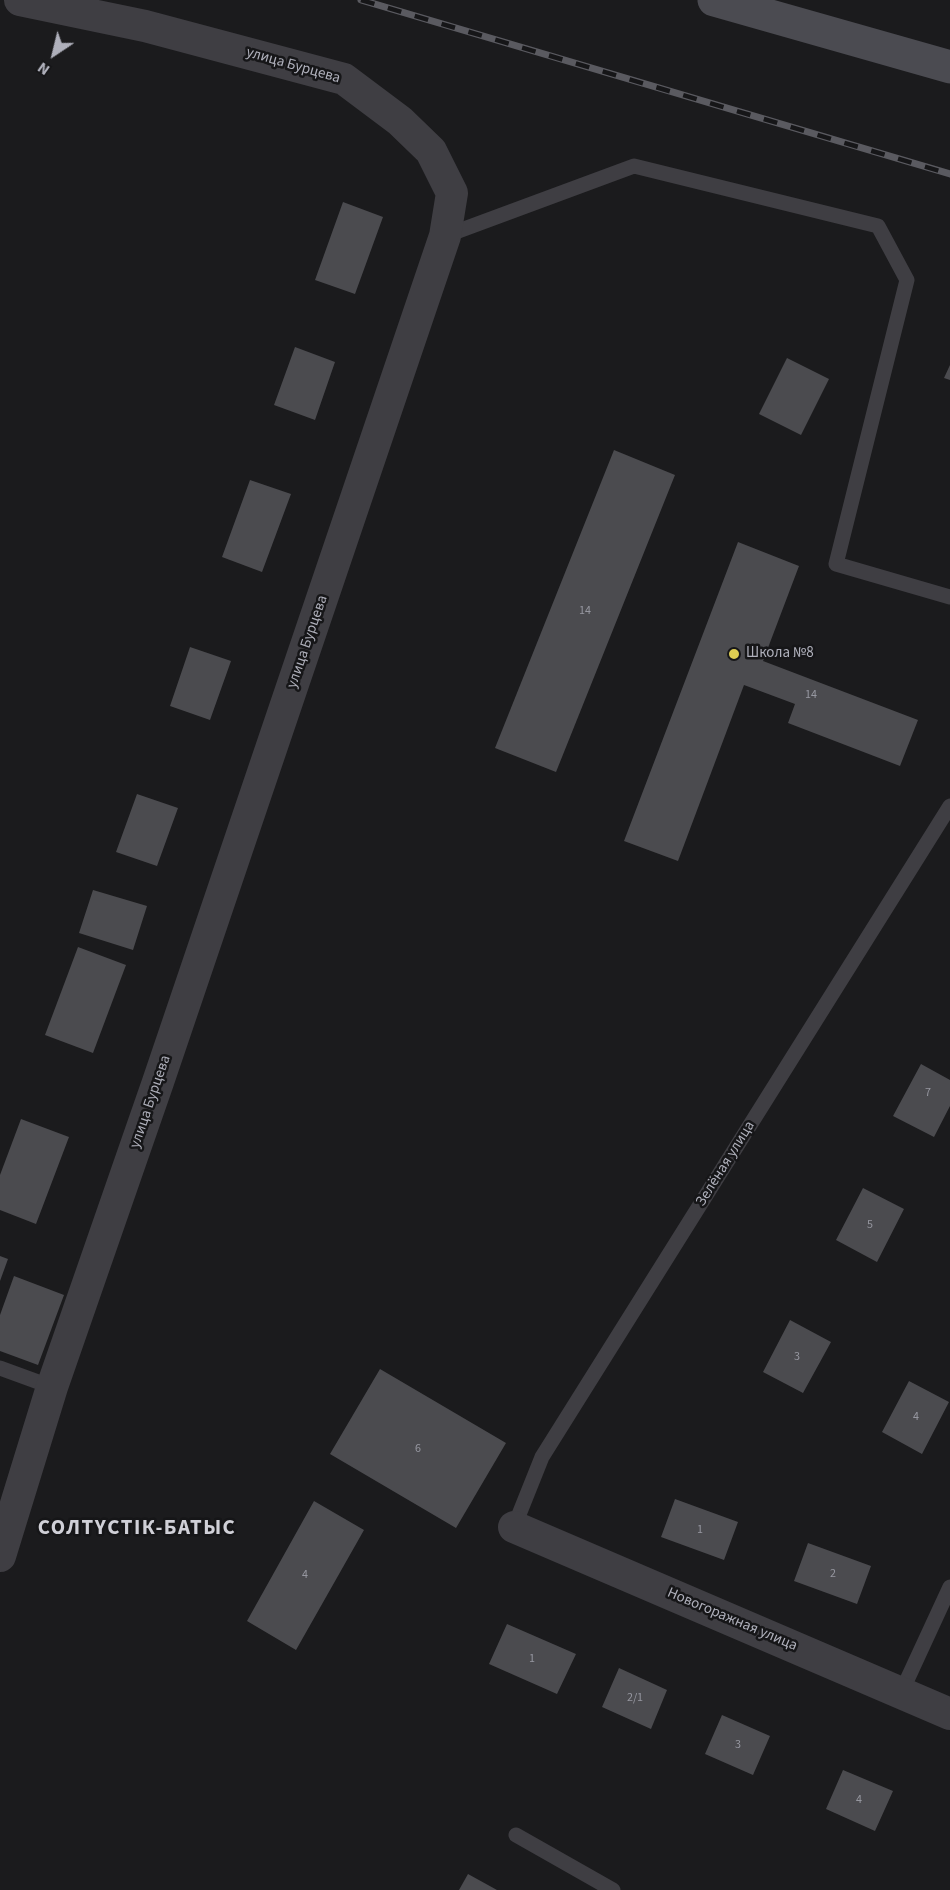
<!DOCTYPE html>
<meta charset="utf-8">
<style>
body{margin:0}
#map{position:relative;width:950px;height:1890px;overflow:hidden;background:#1b1b1d;font-family:"Source Sans 3",sans-serif}
canvas{display:block}
.north{position:absolute;left:24px;top:24px;width:60px;height:60px;-webkit-text-stroke:4px #161618;paint-order:stroke;rotate:215deg;font-size:16px;font-weight:700;line-height:24px;text-align:center;color:#afb0bb}
.north::after{content:'';display:block;margin:auto;width:21px;height:27px;background:#afb0bb;clip-path:polygon(50% 0,100% 100%,50% 72%,0 100%)}
</style>
<div id="map">
<canvas width="950" height="1890"></canvas>
<div class="north">N</div>
</div>
<script>
const c = document.querySelector('canvas').getContext('2d');
c.lineJoin = 'round';
function fillPath(path, color) {
  c.fillStyle = color;
  c.fill(path, 'evenodd');
}
function stroke(path, color, width, dash) {
  c.strokeStyle = color;
  c.lineWidth = width;
  c.lineCap = dash ? 'butt' : 'round';
  c.setLineDash(dash || []);
  c.stroke(path);
}
function drawText(font, color, halo, rows, align = 'center') {
  c.font = font + ' "Source Sans 3",sans-serif';
  c.lineWidth = 5;
  c.setLineDash([]);
  c.textBaseline = 'middle';
  c.strokeStyle = halo;
  c.fillStyle = color;
  for (const [text, x, y, turn = 0] of rows) {
    c.save();
    c.translate(x, y);
    c.rotate((+turn || 0) * Math.PI / 180);
    c.textAlign = isNaN(turn) ? turn : align;
    if (halo) c.strokeText(text, 0, 0);
    c.fillText(text, 0, 0);
    c.restore();
  }
}
fillPath(new Path2D(`
 M343,202L383,217L355,294L315,280Z
 M295,347L335,362L315,420L274,405Z
 M787,358L829,379L801,435L759,414Z
 M950,365V380L944,378Z
 M614,450L675,475L556,772L495,748Z
 M250,480L291,494L262,572L222,557Z
 M738,542L799,566L763,661L918,720L900,766L788,723L795,704L744,685L678,861L624,841Z
 M190,647L231,661L210,720L170,706Z
 M137,794L178,808L157,866L116,852Z
 M93,890L147,906L133,950L79,933Z
 M78,947L126,965L93,1053L45,1035Z
 M921,1064L950,1080V1106L934,1137L893,1116Z
 M21,1119L69,1137L36,1224L0,1210V1175Z
 M863,1188L904,1209L877,1262L836,1240Z
 M0,1256L8,1259L0,1281Z
 M14,1276L64,1295L38,1365L0,1351V1315Z
 M790,1320L831,1342L803,1393L763,1372Z
 M380,1369L506,1443L456,1528L330,1454Z
 M909,1381L949,1402L922,1454L882,1432Z
 M675,1499L738,1522L724,1560L661,1537Z
 M314,1501L364,1530L296,1650L247,1621Z
 M808,1543L871,1566L857,1604L794,1581Z
 M507,1624L576,1654L557,1694L489,1664Z
 M619,1668L667,1690L651,1729L602,1707Z
 M722,1715L770,1736L753,1775L705,1754Z
 M843,1770L893,1791L875,1831L826,1809Z
 M468,1874L497,1890H459Z`), '#4b4b4f');
stroke(new Path2D(`
 M445,236L634,166L878,226L907,280L836,564L950,597
 M0,1368L52,1387
 M514,1527L542,1457L950,806
 M901,1693L950,1587
 M516,1835L613,1890`), '#3f3e43', 15);
stroke(new Path2D(`
 M514,1527L950,1714
 M0,1556L52,1387L158,1082L445,236L452,193L431,151L400,121L344,79L145,26L20,0`), '#3f3e43', 32);
stroke(new Path2D(`
 M714,0L950,67`), '#4b4b51', 33);
const rail = new Path2D(`
 M361,0L950,174`);
stroke(rail, '#5a5a60', 7);
stroke(rail, '#161618', 4.5, [14]);
for (const [x, y, r, color] of [
 [734,654,6,"#decd52"]
]) {
  const dot = new Path2D();
  dot.arc(x, y, r, 0, 2 * Math.PI);
  c.fillStyle = color;
  c.fill(dot);
  stroke(dot, '#161618', 2);
}
drawText('12px', '#9697a0', null, [
 ["14",585,611],
 ["14",811,695],
 ["7",928,1093],
 ["5",870,1225],
 ["3",797,1357],
 ["4",916,1417],
 ["6",418,1449],
 ["1",700,1530],
 ["2",833,1574],
 ["4",305,1575],
 ["1",532,1659],
 ["2/1",635,1698],
 ["3",738,1745],
 ["4",859,1800]
]);
drawText('15px', '#afb0bb', '#161618', [
 ["улица Бурцева",293,66,16],
 ["улица Бурцева",308,642,-71],
 ["улица Бурцева",151,1102,-71],
 ["Зелёная улица",726,1164,-58],
 ["Новогоражная улица",732,1620,23]
]);
drawText('15px', '#afb0bb', '#161618', [
 ["Школа №8",746,654]
], 'left');
c.letterSpacing = '1.5px';
drawText('bold 21px', '#d0d0d7', '#161618', [
 ["СОЛТҮСТІК-БАТЫС",137,1529]
]);
c.letterSpacing = '0px';
</script>
